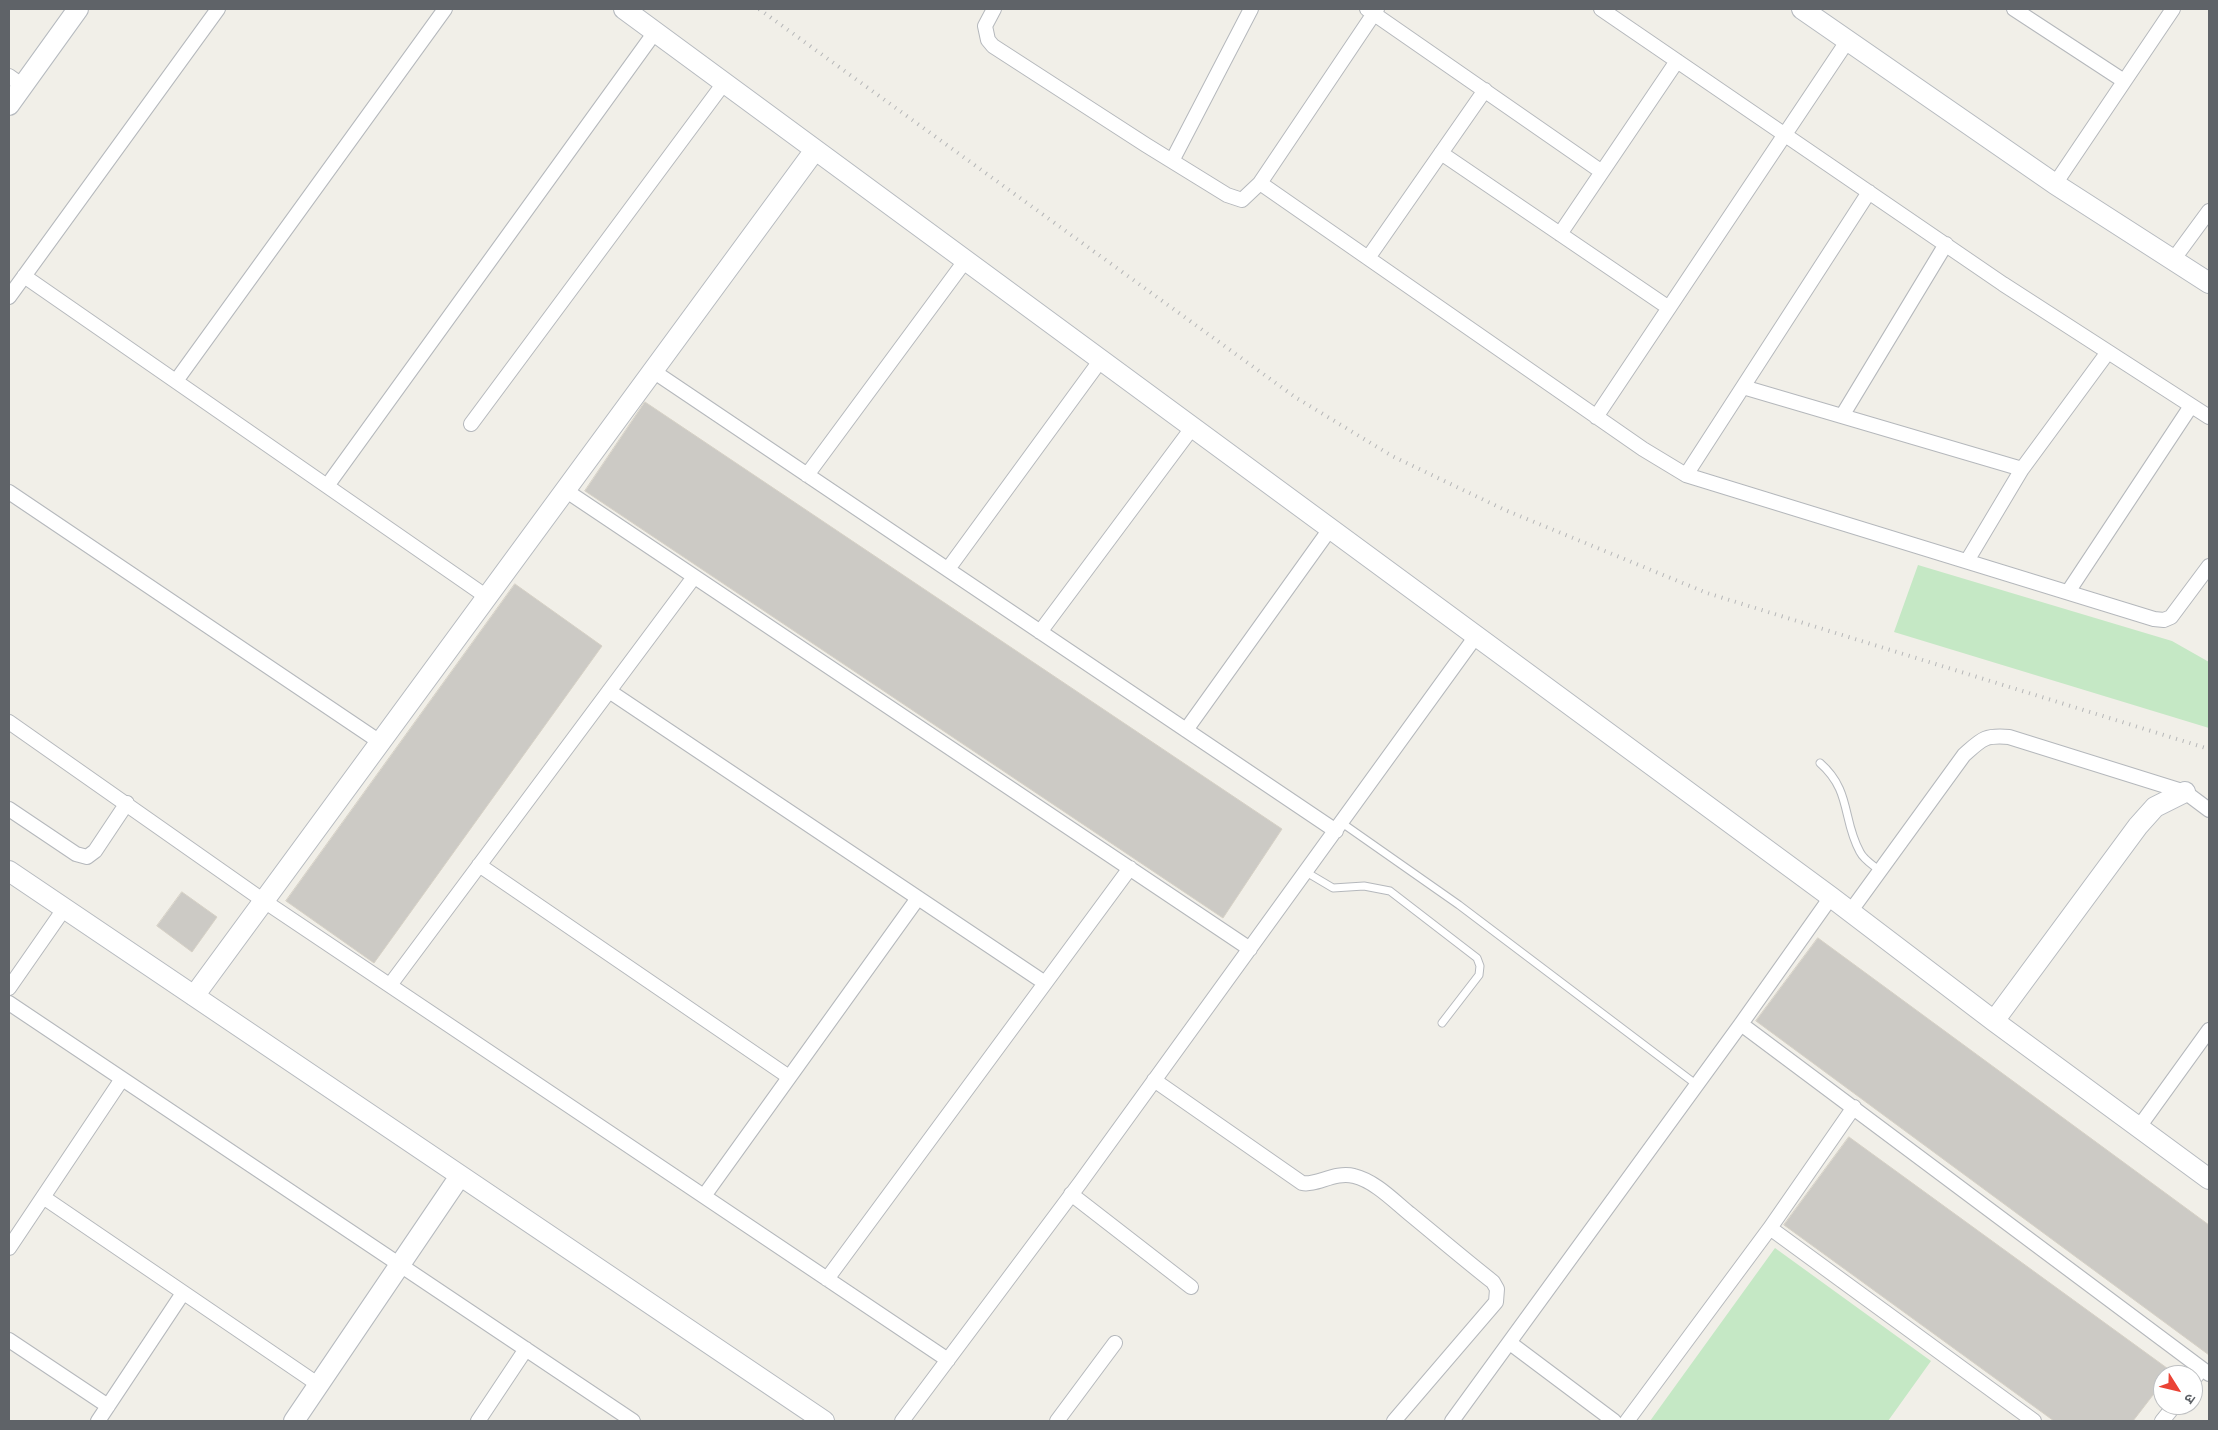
<!DOCTYPE html>
<meta charset="utf-8">
<style>
body{margin:0}
#map{position:relative;width:2218px;height:1430px;overflow:hidden;background:#f1efe8;font-family:Signika,"Noto Sans Devanagari",sans-serif}
canvas{display:block}
.frame{position:absolute;inset:0;border:10px solid #5f6368;pointer-events:none}
.north{position:absolute;left:2153px;top:1365px;width:50px;height:50px;box-sizing:border-box;background:#fff;border:1px solid #bfc1c3;border-radius:50%;rotate:126deg;font-size:14px;font-weight:700;line-height:20px;text-align:center;color:#5f6368}
.north::after{content:'';display:block;margin:auto;width:18px;height:22px;background:#ea4335;clip-path:polygon(50% 0,100% 100%,50% 72%,0 100%)}
</style>
<div id="map">
<canvas width="2218" height="1430"></canvas>
<div class="frame"></div>
<div class="north">उ</div>
</div>
<script>
const c = document.querySelector('canvas').getContext('2d');
c.lineJoin = 'round';
function fillPath(path, color) {
  c.fillStyle = color;
  c.fill(path, 'evenodd');
}
function stroke(path, color, width, dash) {
  c.strokeStyle = color;
  c.lineWidth = width;
  c.lineCap = dash ? 'butt' : 'round';
  c.setLineDash(dash || []);
  c.stroke(path);
}
fillPath(new Path2D(`
 M1918,565L2172,641L2209,662V728L1894,632Z
 M1775,1248L1931,1361L1888,1421H1650Z`), '#c5e8c5');
const building = new Path2D(`
 M645,402L1282,829L1223,918L585,491Z
 M515,584L602,646L374,963L286,901Z
 M182,892L217,917L192,952L157,926Z
 M1818,938L2209,1225V1355L1756,1021Z
 M1849,1137L2171,1371L2168,1375H2163V1382L2133,1421H2054L1784,1225Z`);
fillPath(building, '#cccac5');
stroke(building, '#d6d1c6', 1);
const lane = new Path2D(`
 M1820,763C1852,791 1842,820 1860,852C1864,860 1873,865 1880,871
 M1342,823L1459,905L1697,1085
 M1306,872L1333,888L1364,886L1390,891L1477,958L1480,966L1479,975L1442,1023`);
const street = new Path2D(`
 M994,9L985,26L988,40L993,46L1146,145L1227,195L1242,200L1260,183L1377,9
 M1367,9L1602,172
 M1601,9L2003,284L2209,417
 M2014,9L2124,81
 M9,76L23,86
 M1441,153L1669,308
 M1172,161L1251,9
 M1260,183L1643,449L1686,475L2154,619L2164,620L2171,617L2209,566
 M2055,184L2173,9
 M1560,234L1677,61
 M1368,258L1485,90
 M2173,260L2209,211
 M24,276L487,597
 M9,297L218,9
 M653,371L1336,831
 M176,381L445,9
 M1743,387L2022,469
 M1842,416L1946,244
 M1596,417L1848,40
 M471,424L724,83
 M807,475L965,261
 M1686,475L1869,192
 M327,486L655,32
 M565,490L1250,949
 M9,492L380,742
 M1967,561L2022,469L2108,352
 M948,569L1100,361
 M2068,592L2191,406
 M1040,632L1192,428
 M609,691L1045,983
 M9,722L264,901L948,1360
 M1186,730L1330,529
 M9,809L76,854L87,857L95,851L127,803
 M479,865L789,1077
 M1850,912L1964,755C1982,739 1984,735 2009,737L2185,792L2209,810
 M390,985L694,577
 M9,988L64,909
 M9,1003L633,1421
 M1741,1024L2209,1374
 M1154,1080L1302,1183C1316,1186 1335,1171 1354,1176C1375,1181 1394,1201 1410,1214C1438,1237 1465,1260 1493,1282L1497,1289L1496,1302L1394,1421
 M2139,1127L2209,1030
 M1071,1194L1191,1287
 M704,1196L918,898
 M43,1197L319,1385
 M1770,1228L2034,1421
 M9,1248L122,1079
 M827,1279L1130,868
 M9,1340L108,1406
 M1510,1343L1614,1421
 M2193,1380L2202,1369
 M98,1421L183,1293
 M478,1421L526,1349
 M902,1421L1080,1183L1476,636
 M1057,1421L1115,1343
 M1452,1421L1741,1024L1831,897
 M1627,1421L1770,1228L1854,1107
 M2162,1421L2175,1405`);
const secondary = new Path2D(`
 M624,9L1831,897L1994,1021L2209,1179
 M1802,9L2055,184L2209,283
 M9,105L78,9
 M9,871L824,1421
 M194,996L815,150
 M1994,1021L2138,826L2155,807L2185,792
 M294,1421L460,1176`);
stroke(lane, '#b5b8bc', 9);
stroke(street, '#b5b8bc', 16);
stroke(secondary, '#b6babf', 22);
stroke(lane, '#fff', 7);
stroke(street, '#fff', 14);
stroke(secondary, '#fff', 20);
stroke(new Path2D(`
 M759,9L1295,397L1392,456L1505,510L1707,593L2209,749`), '#b6b7b8', 4, [1, 6]);
</script>
